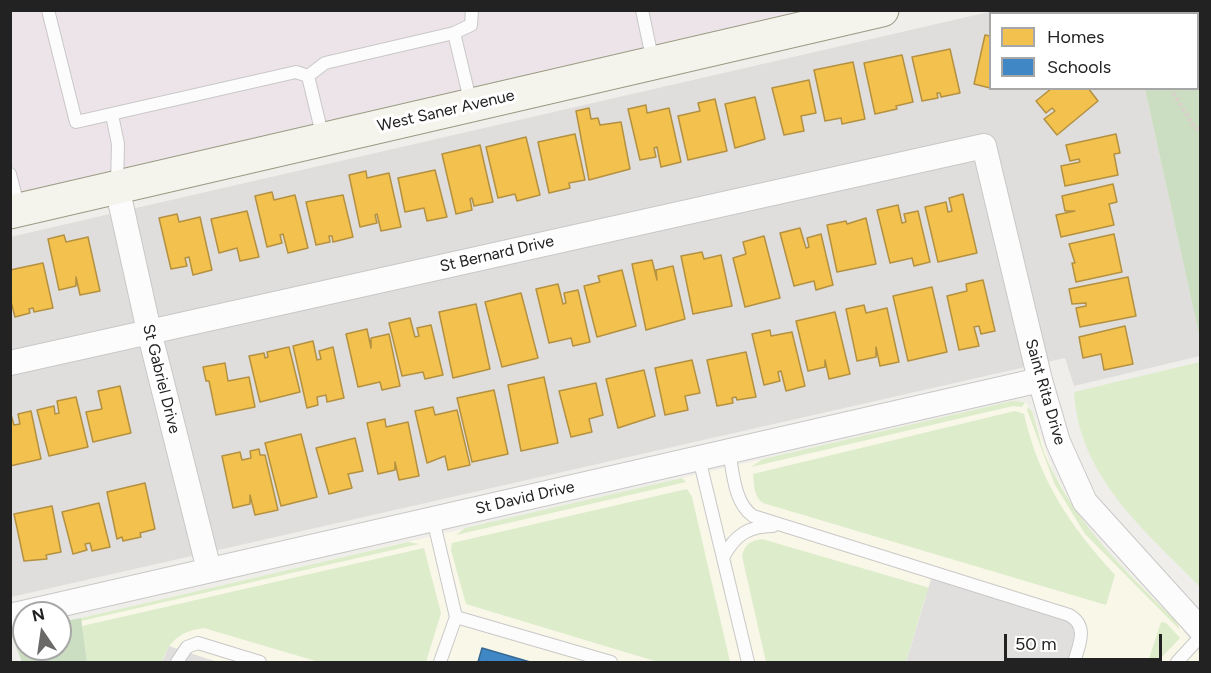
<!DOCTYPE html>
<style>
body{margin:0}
#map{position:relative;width:1211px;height:673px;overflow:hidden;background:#f0eeeb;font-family:Figtree,sans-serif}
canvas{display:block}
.frame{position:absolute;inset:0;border:12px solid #222;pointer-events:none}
.legend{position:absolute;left:989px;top:12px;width:210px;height:78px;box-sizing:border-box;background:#fff;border:2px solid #a7a7a7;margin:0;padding:8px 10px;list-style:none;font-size:18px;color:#222}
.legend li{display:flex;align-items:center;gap:12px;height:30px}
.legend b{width:30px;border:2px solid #a7a7a7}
.north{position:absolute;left:12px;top:601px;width:60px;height:60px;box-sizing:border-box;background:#fff;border:2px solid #a7a7a7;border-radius:50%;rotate:347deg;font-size:16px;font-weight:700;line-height:24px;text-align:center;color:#222}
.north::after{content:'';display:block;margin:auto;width:21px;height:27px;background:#6a6968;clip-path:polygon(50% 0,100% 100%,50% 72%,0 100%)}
.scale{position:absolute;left:1004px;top:634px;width:158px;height:27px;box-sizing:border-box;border:3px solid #222;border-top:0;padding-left:8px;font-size:18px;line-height:21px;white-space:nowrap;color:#222;-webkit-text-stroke:4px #fff;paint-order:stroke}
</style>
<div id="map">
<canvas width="1211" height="673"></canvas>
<div class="frame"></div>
<ul class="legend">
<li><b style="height:16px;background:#f2c14e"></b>Homes</li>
<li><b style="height:16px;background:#3f88c5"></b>Schools</li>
</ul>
<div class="north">N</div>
<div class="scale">50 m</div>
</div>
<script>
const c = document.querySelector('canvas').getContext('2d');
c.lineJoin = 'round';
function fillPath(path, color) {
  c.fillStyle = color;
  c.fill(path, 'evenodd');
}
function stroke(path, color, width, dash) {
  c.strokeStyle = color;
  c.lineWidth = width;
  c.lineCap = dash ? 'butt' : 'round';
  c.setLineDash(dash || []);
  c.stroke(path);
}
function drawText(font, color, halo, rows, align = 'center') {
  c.font = font + ' Figtree,sans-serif';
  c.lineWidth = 6;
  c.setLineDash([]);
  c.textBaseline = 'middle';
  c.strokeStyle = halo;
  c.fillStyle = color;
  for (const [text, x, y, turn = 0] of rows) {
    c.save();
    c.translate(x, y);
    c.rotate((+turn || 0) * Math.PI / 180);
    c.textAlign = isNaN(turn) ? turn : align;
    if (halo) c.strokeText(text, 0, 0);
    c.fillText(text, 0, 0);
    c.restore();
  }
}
fillPath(new Path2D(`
 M993,11H1128V13L990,14V88L1145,89L1200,339V356L1074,386L1065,358L11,597L10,237Z`), '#dfdedc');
fillPath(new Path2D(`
 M11,10L832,11L11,196Z`), '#ede4e9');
fillPath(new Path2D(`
 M1012,401L1025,402L1032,411L1053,471L1087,531L1176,621L1200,653V662H87L81,618Z`), '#f8f7e8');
fillPath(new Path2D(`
 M1200,362V587C1145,530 1079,478 1074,392Z
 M1012,401L1025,402L1022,407L1013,406L751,467L763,459Z
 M1028,407L1032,411C1038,429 1041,448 1049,464C1079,527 1127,573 1176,621L1180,630L1085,534L1055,485L1027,410Z
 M1015,411L1024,414C1039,480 1070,526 1115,575L1106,605L763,503C754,497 754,485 753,474Z
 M682,478L686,482L456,535L465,528Z
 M687,489L692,497L730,662H658L466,604L451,550L452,543Z
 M762,539L937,590L925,598L906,662H766L742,556C745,544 750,541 762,539Z
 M408,542L419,544L81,621V618Z
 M424,548L441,613L426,662H319L204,628C181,631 169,640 162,662H87L82,626Z
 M1161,622L1166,623L1180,638L1157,662H1148Z`), '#ddeccb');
fillPath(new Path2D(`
 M1128,11H1200V339L1145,89L1198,88V14H1128Z
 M81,618L87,662H22L11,634L24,631V649H60V622Z`), '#cbdec1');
fillPath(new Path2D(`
 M933,573L1080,624L1073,662H906Z
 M169,646L211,660L219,662H162Z`), '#e0dfde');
const homes = new Path2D(`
 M985,35L990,36V88L974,84Z
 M950,49L960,93L941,97L940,93H937L938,98L922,101L912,57Z
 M902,55L913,102L896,106L897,109L875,114L864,63Z
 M853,62L865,119L842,124L841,118L825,121L814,70Z
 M809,80L816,113L801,116L804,131L784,135L772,88Z
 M1052,88H1088L1098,101L1057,135L1044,119L1055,111L1052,108L1046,113L1036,101Z
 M755,97L765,139L735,148L725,104Z
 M715,99L727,151L688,160L678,116L700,111L698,103Z
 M646,105L647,113L669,108L681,162L661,167L657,147L654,148L656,157L640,160L628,109Z
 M589,108L591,119L598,118L600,125L621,122L630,169L589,180L576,111Z
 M575,134L585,180L569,183L570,188L549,193L538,142Z
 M1116,134L1120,153L1114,154L1118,175L1065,186L1061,166L1080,162L1079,159L1070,161L1066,145Z
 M526,137L540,195L517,201L515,194L498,198L486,147Z
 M480,145L493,202L474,206L472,198L470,199L472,210L456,214L442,154Z
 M435,170L447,217L427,221L424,208L405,212L398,178Z
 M366,171L367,178L389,173L401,227L381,231L377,214L375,215L377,223L360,227L349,175Z
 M1113,184L1117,202L1109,204L1114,225L1061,237L1056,215L1075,211H1065L1062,196Z
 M272,192L274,200L295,195L308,248L288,253L283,234L280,235L282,243L267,247L255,196Z
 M963,194L977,253L938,262L925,207L946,202L948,212L952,211L949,198Z
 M343,195L353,237L333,242L332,236H329L330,242L316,245L306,202Z
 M898,205L902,223L906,222L904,214L918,211L930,262L914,266L912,258L890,263L877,210Z
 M247,211L259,257L240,261L237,248L219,253L211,219Z
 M177,214L179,222L200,217L212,270L193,275L189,257L185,258L187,266L171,269L159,218Z
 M866,218L876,264L837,272L827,225L846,221L847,224Z
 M800,228L806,248L809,247L807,238L821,234L833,285L816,290L814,281L794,286L780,233Z
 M1114,234L1122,272L1076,282L1072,263H1075L1069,244Z
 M64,235L66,242L88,237L100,291L80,295L76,277V286L59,290L48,239Z
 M764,236L780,298L745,307L733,258L746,254L743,242Z
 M702,252L704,259L721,255L732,306L693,314L681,256Z
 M652,260L657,280L656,270L673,266L685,319L646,330L632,264Z
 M43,263L53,308L34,312L33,308L29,309L30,313L15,317L10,298V270Z
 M622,270L636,326L597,337L584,286L600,282L598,276Z
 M1128,277L1136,316L1080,327L1076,308L1086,306V303L1072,304L1069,289Z
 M983,280L995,331L981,334L979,326L974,327L979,346L959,350L947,296L967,291L966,284Z
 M558,284L563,304L566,303L564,293L578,290L590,342L573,346L571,338L549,343L536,289Z
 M932,287L947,352L908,361L893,296Z
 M521,293L538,358L502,367L485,302Z
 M476,304L490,369L453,378L439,312Z
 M864,305L866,313L887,308L899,362L880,366L876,347V357L857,361L846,309Z
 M835,312L850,374L829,379L825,360V367L808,371L796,321Z
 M410,318L415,337L419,336L417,328L431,325L443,375L425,379L423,372L402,376L389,323Z
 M1125,326L1133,364L1104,370L1101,354L1083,358L1079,337Z
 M367,329L371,348V338L389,334L400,386L382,390L380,382L358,387L346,334Z
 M770,330L771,336L792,332L805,386L786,391L781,371L778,372L780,381L764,385L752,334Z
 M313,341L317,360L321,359L319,351L333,347L344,398L327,402L326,395L317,397L318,405L307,408L293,346Z
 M289,347L300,392L260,402L249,356L264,353L265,358L268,357L267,352Z
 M746,352L756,397L737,400L736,397L732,398L733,403L717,406L707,360Z
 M692,360L700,393L685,396L688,410L665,415L655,368Z
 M225,363L228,381L249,377L255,407L216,415L209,381H206L203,367Z
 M644,370L655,416L618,428L606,379Z
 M544,377L558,443L521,451L508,385Z
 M596,383L603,415L589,419L592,432L571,437L559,391Z
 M120,386L131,433L93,442L86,412L102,409L98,391Z
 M494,390L508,454L472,462L457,398Z
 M76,397L88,447L49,456L37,410L54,406L55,414L59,413L57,401Z
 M433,407L435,415L457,410L470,465L448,470L445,456L427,463L415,411Z
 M10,411L14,425L20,424L18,414L31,411L41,459L10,466Z
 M385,419L386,427L408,422L419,476L399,480L395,462V470L378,474L367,423Z
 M301,434L317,497L281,506L265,443Z
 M355,438L363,471L348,474L352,488L329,494L316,448Z
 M259,449L260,455H265L278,510L255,515L250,495V504L233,508L222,456L240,452L242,460L251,458L250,451Z
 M145,483L155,529L140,533L141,537L123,541L122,537L117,539L107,492Z
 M99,503L110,547L92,551L90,543L85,544L87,550L73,554L62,512Z
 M52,506L61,552L46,555L47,559L24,561L14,514Z`);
fillPath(homes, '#f2c14e');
stroke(homes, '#b49141', 1.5);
const schools = new Path2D(`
 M482,648L530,662H478Z`);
fillPath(schools, '#3f88c5');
stroke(schools, '#366994', 1.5);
const lane = new Path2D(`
 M48,10L76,122L296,72L308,76L325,63L454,33L471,104
 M642,10L653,62
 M454,33L471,25L472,10
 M308,76L323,138
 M112,115L118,144L117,186
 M10,174L19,209
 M729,451C733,472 734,503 753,516L1069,615C1089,626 1079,645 1074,662
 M699,458L748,662
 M433,519L456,617L440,662
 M724,556C735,535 749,526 773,526
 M456,617L611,662
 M177,662L187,647L198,643L260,662
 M1177,662L1200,637`);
const street = new Path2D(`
 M117,187L149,331L209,570
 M10,363L984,146L1040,380L1058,442L1085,502L1200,629
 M10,616L1040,380`);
const secondary = new Path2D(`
 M10,212L882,10`);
stroke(lane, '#c9c8c7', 14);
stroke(street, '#c9c8c7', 26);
stroke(secondary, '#999a82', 35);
stroke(new Path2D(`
 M1141,10L1143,14
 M1170,88L1195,128L1200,130`), '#dccecd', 4, [3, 3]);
stroke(lane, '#fdfcfc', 12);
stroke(street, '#fdfcfc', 24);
stroke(secondary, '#f4f4ed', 33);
drawText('16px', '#222', '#fff', [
 ["West Saner Avenue",446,111,-13],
 ["St Bernard Drive",497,254,-13],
 ["St Gabriel Drive",161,379,76],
 ["Saint Rita Drive",1045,392,74],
 ["St David Drive",525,498,-13]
]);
</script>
